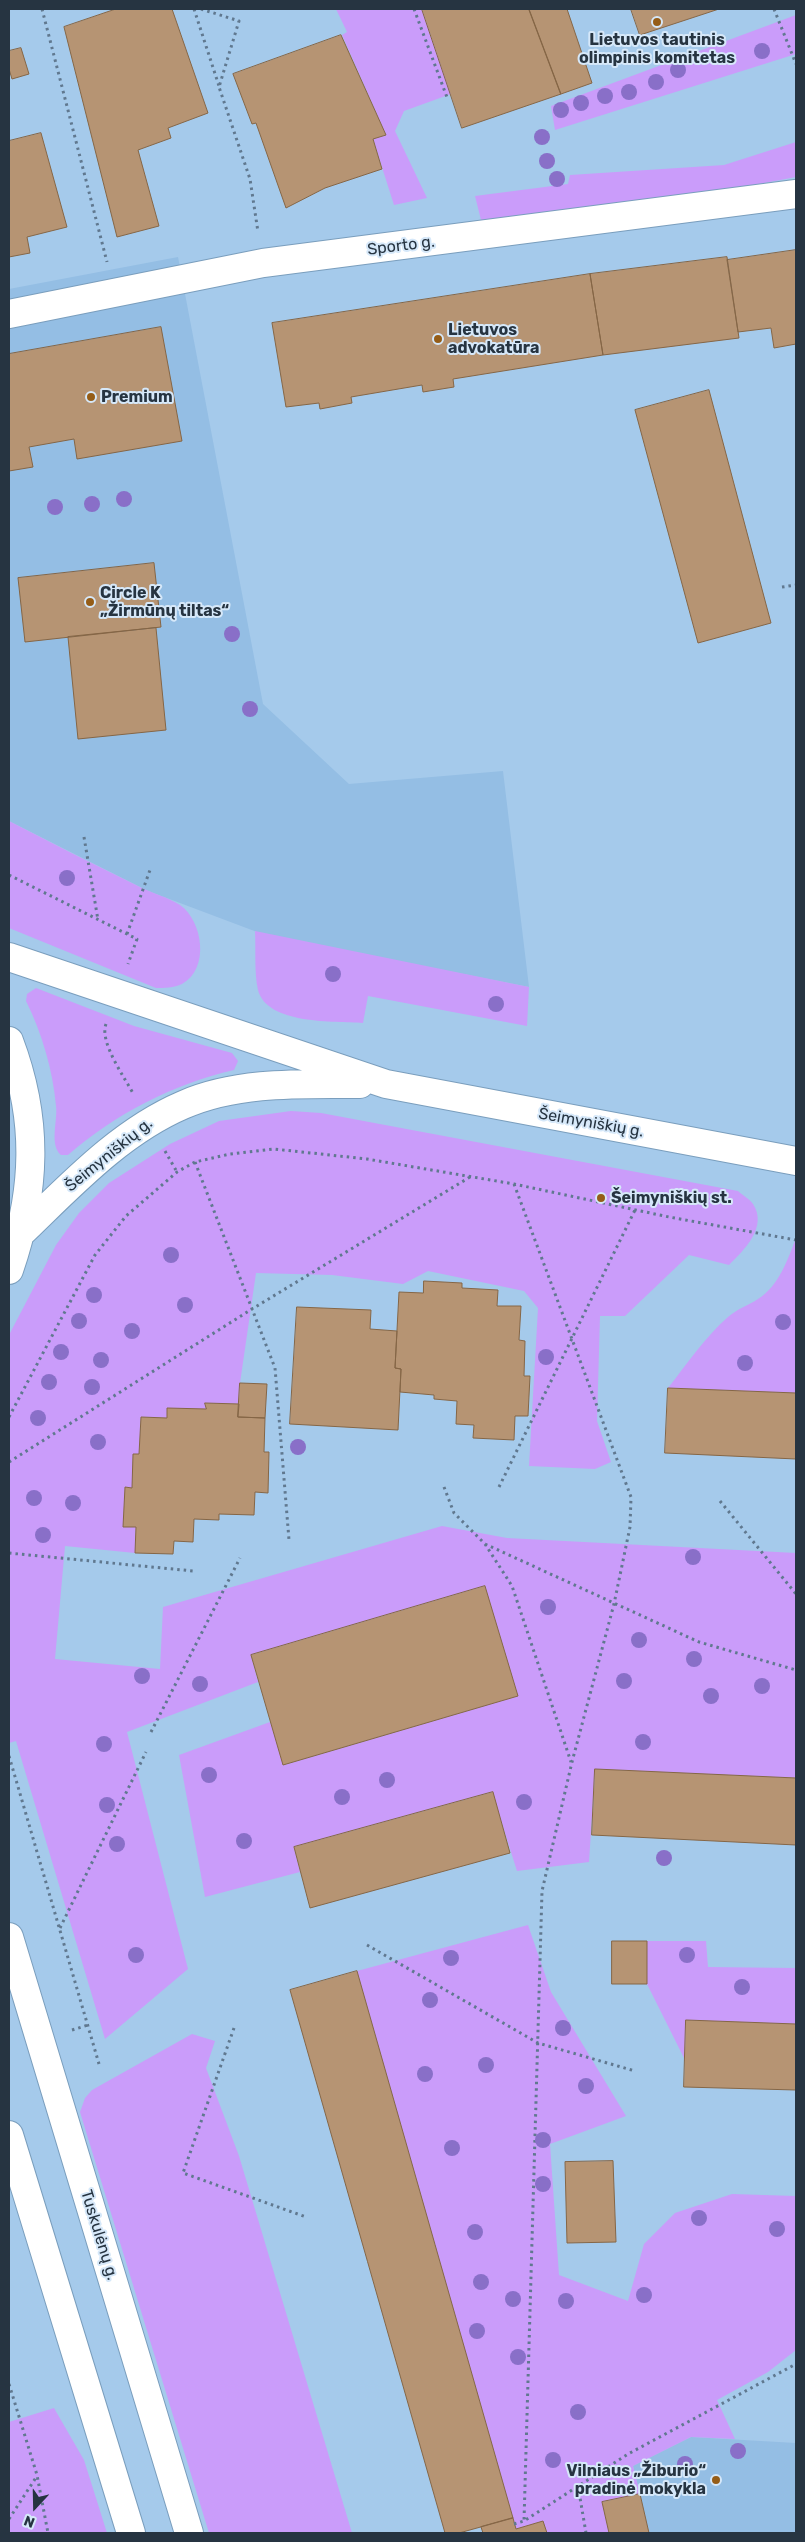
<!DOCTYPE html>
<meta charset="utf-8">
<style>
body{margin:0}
#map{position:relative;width:805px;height:2542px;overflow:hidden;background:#a5caeb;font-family:Rubik,sans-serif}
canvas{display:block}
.frame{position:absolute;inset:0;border:10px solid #263441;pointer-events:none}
.north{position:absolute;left:10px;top:2482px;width:50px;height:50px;-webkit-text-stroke:4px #d6e8f9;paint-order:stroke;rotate:201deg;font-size:14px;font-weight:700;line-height:20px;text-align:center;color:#263441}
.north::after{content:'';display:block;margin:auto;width:18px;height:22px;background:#263441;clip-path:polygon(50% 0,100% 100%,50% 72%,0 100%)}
</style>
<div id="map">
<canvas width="805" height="2542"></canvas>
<div class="frame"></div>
<div class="north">N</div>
</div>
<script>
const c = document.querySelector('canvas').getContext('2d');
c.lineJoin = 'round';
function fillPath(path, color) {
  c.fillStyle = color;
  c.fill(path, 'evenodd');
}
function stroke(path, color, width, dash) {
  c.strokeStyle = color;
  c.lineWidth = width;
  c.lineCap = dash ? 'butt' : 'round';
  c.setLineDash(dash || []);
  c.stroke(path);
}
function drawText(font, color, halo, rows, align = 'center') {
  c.font = font + ' Rubik,sans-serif';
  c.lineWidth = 4;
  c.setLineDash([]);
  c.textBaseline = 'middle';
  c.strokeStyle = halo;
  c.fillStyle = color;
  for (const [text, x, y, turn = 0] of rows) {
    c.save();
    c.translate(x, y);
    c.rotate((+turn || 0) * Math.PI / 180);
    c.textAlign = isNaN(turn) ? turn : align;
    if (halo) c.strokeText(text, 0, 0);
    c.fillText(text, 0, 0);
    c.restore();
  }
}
fillPath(new Path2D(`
 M178,257L263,704L349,784L503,771L529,987L265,935L148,891L9,821V289Z
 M691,2437L796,2443V2533H649L633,2466Z`), '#94bee4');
fillPath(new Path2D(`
 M336,9H422L451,94L404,111L395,131L427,198L394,205L373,139L386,135L342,35L347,32Z
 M796,15V54L555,130L551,106Z
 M796,142V177L727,190L481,220L475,196L568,184L570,175L724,165Z
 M9,821C52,843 95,865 138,886C151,893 168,897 180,905C203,921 210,969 182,984C174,988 164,988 156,988L9,928Z
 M255,931L529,987L527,1026L368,996L363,1023C335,1021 267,1025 258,990C254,972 256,949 255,931Z
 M36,988L134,1026L232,1053L238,1061L234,1070C173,1084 115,1114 68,1155H61C49,1145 58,1120 56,1106C53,1071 42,1033 26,1001L27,994Z
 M291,1111L321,1113L738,1191C742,1195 750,1199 753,1204C768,1227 744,1250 729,1265L689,1255L625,1316H600L597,1421L611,1462L595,1469L529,1466L538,1308L524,1291L428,1271L403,1284L332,1275L256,1273L240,1383L239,1404L206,1403V1409L167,1418L141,1417L139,1454H133L132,1488H125L123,1527H136L135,1553L65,1546L55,1659L160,1669L163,1607L442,1526L507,1538L796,1553V1778L595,1769L589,1862L517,1871L492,1792L294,1847L300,1872L205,1897L179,1755L270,1722L284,1765L518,1696L485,1586L251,1655L258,1682L127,1732L188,1969L105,2039L16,1741L9,1743V1335L56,1245L79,1213L109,1183L170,1144L219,1121Z
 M796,1238V1393L668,1388C687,1364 705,1337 728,1317C737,1309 749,1305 758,1299C779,1286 788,1259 796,1238Z
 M528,1925L551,1992L626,2116L550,2144L559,2275L628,2301L644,2244L675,2213L732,2194L796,2196V2350L768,2372L717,2400L735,2439L691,2437L633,2466L640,2494L602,2502L609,2533H547L543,2521L516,2529L357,1971Z
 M647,1941H706L708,1967L796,1968V2024L686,2020L685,2060L647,1984Z
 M192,2034L215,2041L206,2068L239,2156L352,2533H209L80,2112L85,2098L92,2090Z
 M54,2408L84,2460L107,2533H9V2422Z`), '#ca9cfa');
const building = new Path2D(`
 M116,9H172L208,113L168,128L171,138L138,150L159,226L117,237L64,27Z
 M422,9H529L561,94L462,128Z
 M529,9H567L592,83L561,94Z
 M631,9H719L640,35Z
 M341,35L386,135L373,139L382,169L325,188L286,208L256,123L252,124L233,74Z
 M21,48L29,74L12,79L9,69V51Z
 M41,133L67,227L27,237L30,253L9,257V141Z
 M796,250V344L774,348L771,328L738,332L727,260Z
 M727,257L739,338L603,355L590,274Z
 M590,274L603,355L453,379L454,387L423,392L422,385L351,397L352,403L320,409L319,403L286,407L272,323Z
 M161,327L182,441L77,459L74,439L29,447L33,467L9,471V354Z
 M709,390L771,623L698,643L635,410Z
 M154,563L161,627L25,642L18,578Z
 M156,628L166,730L78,739L68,637Z
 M424,1281L462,1283V1288L498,1290L497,1306H521L519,1340L525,1341L524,1376H530L528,1416H515L514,1440L473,1438L474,1425L456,1424L457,1401L434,1399V1395L400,1392L401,1369L395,1368L399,1292L423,1293Z
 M297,1307L371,1310L370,1329L397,1331L395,1368L401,1369L398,1430L290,1424Z
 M240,1383L267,1384L265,1418L238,1417Z
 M668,1388L796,1393V1459L665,1453Z
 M205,1403L239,1404L238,1417L265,1418L264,1452H269L268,1493L255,1492L254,1515L219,1514V1520L194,1519L193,1542L174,1541L173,1554L135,1553L136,1527H123L125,1487L132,1488L133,1454H139L141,1417L167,1418V1408L206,1409Z
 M485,1586L518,1696L283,1765L251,1655Z
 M595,1769L796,1778V1845L592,1835Z
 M493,1792L510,1853L310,1908L294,1847Z
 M612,1941H647V1984H612Z
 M357,1971L513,2518L459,2533H445L290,1990Z
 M686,2020L796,2024V2090L684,2087Z
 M613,2161L616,2242L567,2243L565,2162Z
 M640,2494L649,2533H609L602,2502Z
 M513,2518L516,2529L543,2521L547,2533H483L481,2527Z`);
fillPath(building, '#b69473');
stroke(building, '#856646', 1);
const minor = new Path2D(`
 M9,314L263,263L796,194`);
const major = new Path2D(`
 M9,957L386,1084L796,1161
 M9,1041C39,1120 36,1191 9,1270
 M22,1232C71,1185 120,1132 183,1105C237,1081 302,1084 360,1084
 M9,1937L189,2533
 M9,2135L131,2533`);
stroke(minor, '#7a9ebd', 30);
stroke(major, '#7a9ebd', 30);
stroke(new Path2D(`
 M42,9L107,262
 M194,9L219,86
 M201,9L239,21L219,87L250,179L258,232
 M414,9L448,100
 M774,9L796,64
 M782,587L796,585
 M84,837L98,920
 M9,875L137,939L128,964
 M127,934L150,870
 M106,1024C99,1042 125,1078 134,1095
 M165,1151L177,1172
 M195,1162L275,1368L289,1540
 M514,1184L631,1497L630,1527L614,1604L572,1762L542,1891L524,2521
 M9,1417L95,1255L126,1216L177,1172L195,1162L230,1154L274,1149L367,1159L514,1184L669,1217L796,1240
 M9,1462L252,1309L470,1177
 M444,1487L454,1513L485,1544L512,1586L571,1762
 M499,1487L635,1210
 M720,1501L796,1594
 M485,1544L699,1642L796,1670
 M9,1553L193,1571
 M151,1732L240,1558
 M9,1756L99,2064
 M60,1928L146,1752
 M367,1945L538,2043L635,2071
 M234,2028L183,2173L306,2217
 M72,2030L88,2025
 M9,2384L37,2475L48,2533
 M578,2486L586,2533
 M9,2519L37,2476
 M514,2524L524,2521L628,2454L796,2364`), '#60788f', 3, [2.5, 4]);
stroke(minor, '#fff', 28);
stroke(major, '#fff', 28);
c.fillStyle = '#896fc8';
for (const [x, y] of [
 [762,51],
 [678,70],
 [656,82],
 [629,92],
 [605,96],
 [581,103],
 [561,110],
 [542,137],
 [547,161],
 [557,179],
 [124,499],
 [92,504],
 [55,507],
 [232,634],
 [250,709],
 [67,878],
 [333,974],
 [496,1004],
 [171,1255],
 [94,1295],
 [185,1305],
 [79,1321],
 [783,1322],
 [132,1331],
 [61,1352],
 [546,1357],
 [101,1360],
 [745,1363],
 [49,1382],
 [92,1387],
 [38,1418],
 [98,1442],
 [298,1447],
 [34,1498],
 [73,1503],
 [43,1535],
 [693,1557],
 [548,1607],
 [639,1640],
 [694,1659],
 [142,1676],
 [624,1681],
 [200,1684],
 [762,1686],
 [711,1696],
 [643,1742],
 [104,1744],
 [209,1775],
 [387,1780],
 [342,1797],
 [524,1802],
 [107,1805],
 [244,1841],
 [117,1844],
 [664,1858],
 [136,1955],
 [687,1955],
 [451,1958],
 [742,1987],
 [430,2000],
 [563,2028],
 [486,2065],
 [425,2074],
 [586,2086],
 [543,2140],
 [452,2148],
 [543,2184],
 [699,2218],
 [777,2229],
 [475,2232],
 [481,2282],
 [644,2295],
 [513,2299],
 [566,2301],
 [477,2331],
 [518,2357],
 [578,2412],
 [738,2451],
 [553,2460],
 [685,2464]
]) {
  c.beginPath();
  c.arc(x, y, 8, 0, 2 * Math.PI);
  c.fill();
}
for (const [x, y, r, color] of [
 [657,22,5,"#955d18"],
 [438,339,5,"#955d18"],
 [91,397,5,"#955d18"],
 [90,602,5,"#955d18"],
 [601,1198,5,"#955d18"],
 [716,2480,5,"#955d18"]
]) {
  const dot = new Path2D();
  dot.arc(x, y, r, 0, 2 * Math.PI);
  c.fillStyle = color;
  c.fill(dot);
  stroke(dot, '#d6e8f9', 2);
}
drawText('bold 16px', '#263441', '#d6e8f9', [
 ["Lietuvos tautinis",657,40,"center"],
 ["olimpinis komitetas",657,58,"center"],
 ["Lietuvos",448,330],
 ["advokatūra",448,348],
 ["Premium",101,397],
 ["Circle K",100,593],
 ["„Žirmūnų tiltas“",100,611],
 ["Šeimyniškių st.",611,1198],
 ["Vilniaus „Žiburio“",706,2471,"right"],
 ["pradinė mokykla",706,2489,"right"]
], 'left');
drawText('16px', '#263441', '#d6e8f9', [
 ["Sporto g.",401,246,-7],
 ["Šeimyniškių g.",591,1123,10],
 ["Šeimyniškių g.",109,1155,-39],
 ["Tuskulėnų g.",99,2235,73]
]);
</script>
